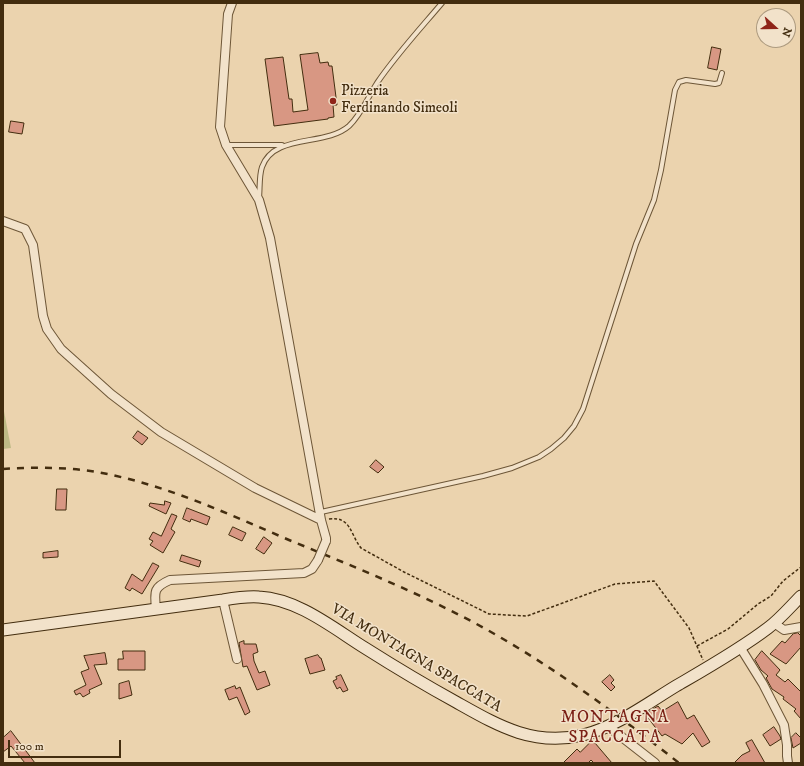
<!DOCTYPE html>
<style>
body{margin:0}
#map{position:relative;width:804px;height:766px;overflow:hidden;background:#ebd3ae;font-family:"IM FELL DW Pica",serif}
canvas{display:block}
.frame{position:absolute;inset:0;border:4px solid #432d0f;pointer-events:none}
.north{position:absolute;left:756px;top:8px;width:40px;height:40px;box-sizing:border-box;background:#f2e2ca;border:1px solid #ac9a7f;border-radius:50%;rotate:111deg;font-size:11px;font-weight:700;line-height:16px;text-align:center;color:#432d0f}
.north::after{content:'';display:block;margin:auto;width:14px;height:18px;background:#8f2418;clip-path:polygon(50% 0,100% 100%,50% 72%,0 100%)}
.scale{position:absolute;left:8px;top:740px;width:113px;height:18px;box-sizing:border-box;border:2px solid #432d0f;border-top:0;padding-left:5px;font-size:12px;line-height:14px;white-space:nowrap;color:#432d0f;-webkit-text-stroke:3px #f2e2ca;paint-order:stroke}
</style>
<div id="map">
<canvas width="804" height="766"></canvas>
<div class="frame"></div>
<div class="north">N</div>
<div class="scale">100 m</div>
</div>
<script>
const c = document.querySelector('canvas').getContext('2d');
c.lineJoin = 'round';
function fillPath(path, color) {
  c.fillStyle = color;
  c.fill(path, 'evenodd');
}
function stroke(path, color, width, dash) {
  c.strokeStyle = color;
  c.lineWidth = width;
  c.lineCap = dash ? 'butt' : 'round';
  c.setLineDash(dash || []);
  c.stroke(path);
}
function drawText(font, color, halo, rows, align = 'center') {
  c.font = font + ' "IM FELL DW Pica",serif';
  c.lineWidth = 3;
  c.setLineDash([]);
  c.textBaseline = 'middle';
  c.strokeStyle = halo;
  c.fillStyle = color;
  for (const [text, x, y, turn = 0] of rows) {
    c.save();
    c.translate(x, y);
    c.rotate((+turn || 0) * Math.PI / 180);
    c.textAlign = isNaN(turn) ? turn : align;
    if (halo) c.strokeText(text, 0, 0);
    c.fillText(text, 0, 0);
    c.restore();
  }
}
fillPath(new Path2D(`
 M3,406L11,448L3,449Z`), '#beba85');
const building = new Path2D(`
 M712,47L721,49L717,70L708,68Z
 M318,53L320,63L328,62L329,66H332L337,105H333L334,117L328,118V119L274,126L265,59L283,57L289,99H292L293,112L308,110L300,55Z
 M11,121L24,123L22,134L9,132Z
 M138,431L148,438L142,445L133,438Z
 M376,460L384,467L378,473L370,467Z
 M57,489H67L66,510H56Z
 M165,501L171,503L166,514L149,506L150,503L164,505Z
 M187,508L210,517L207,525L191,519L190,522L183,519Z
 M172,514L177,516L171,529L175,532L163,553L150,545L153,541L149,539L153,532L161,536Z
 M233,527L246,533L242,541L229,535Z
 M264,537L272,543L264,554L256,549Z
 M58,551V557L43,558V553Z
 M182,555L201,561L199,567L180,561Z
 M153,563L159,566L142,594L132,588L130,591L125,588L132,574L142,581Z
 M798,633L801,636V647L786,664L770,654L782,641L785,643L793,634Z
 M244,641V644H256L258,652L253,654L254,661L259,673L265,671L270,685L257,690L247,666L243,667L239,643Z
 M123,651H145V670H118V659H123Z
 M762,651L780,670L776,675L785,682L788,679L801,692V719L794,711L796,709L783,699L784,697L772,689L766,678L768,676L761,670L755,660Z
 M105,653L107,664L94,665L102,684L89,690L90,693L83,697L80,693L76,695L74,691L86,685L81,672L89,669L84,656Z
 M318,655L320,658H321L325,670L310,674L305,659Z
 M341,675L348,690L343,692L340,687L337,689L333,681L337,679L336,677Z
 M610,675L614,680L611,683L615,687L611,691L602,682Z
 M129,681L132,695L119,699V684Z
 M235,686L236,689L240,687L250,712L245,715L237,697L229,700L225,690Z
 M678,702L687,719L694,715L710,742L702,747L693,733L682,744L665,734L662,736L645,714L658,706L662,711Z
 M774,727L780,736L781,739L770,746L763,735Z
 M11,731L35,763H25L11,746L3,752V738Z
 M796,733L801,738V743L793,748L791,738Z
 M752,740L765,763H734L742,755L750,751L746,743Z
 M591,742L595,743L612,763H594L591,760L588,763H563L577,749L580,752Z`);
fillPath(building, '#d89783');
stroke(building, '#432d0f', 1);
const service = new Path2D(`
 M226,145H282
 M259,198C260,188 259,176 262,167C274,133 325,147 349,126C361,115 368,97 377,83C396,55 420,29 442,3
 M321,512L483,476L512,468L539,457L551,449L564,438L574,426L583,409L636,244L654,200L661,170L675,90L679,82L686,80L715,84L719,83L722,73`);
const minor = new Path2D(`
 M232,3L228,14L220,127L226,145L259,200L270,238L321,520L326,538V541
 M3,221L25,229L33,245L43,316L47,329L61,349L111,394L161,432L255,488L321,520
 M223,600L237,659
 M156,608C154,591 154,587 170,580L304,573L312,569L318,560
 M774,623L784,630L801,627
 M740,647L763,684L784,725L787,745V756L788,763
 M609,727L655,763`);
const secondary = new Path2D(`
 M3,630L223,600C235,598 247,596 259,597C298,599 333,628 365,648C395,667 425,685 456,702C497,725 533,747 583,735C614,728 648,703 676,686C707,668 739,650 768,628C780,619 790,607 801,596`);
stroke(service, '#6d5637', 6);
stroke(minor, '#6d5637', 10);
stroke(secondary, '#432d0f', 13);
stroke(new Path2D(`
 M329,519C351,516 350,534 361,548L404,572L489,614L527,616L615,584L654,581L689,628L703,660
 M697,646L728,629L758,604L771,596L783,581L801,567`), '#432d0f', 1.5, [3, 2]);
stroke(service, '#f2e2ca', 4);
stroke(minor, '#f2e2ca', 8);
stroke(secondary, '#f2e2ca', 11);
stroke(new Path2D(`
 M3,469C34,467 66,467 97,472C164,484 226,513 289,540C350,565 412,590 471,621C546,661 613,711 679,763`), '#432d0f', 2.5, [7, 7]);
const minorBridge = new Path2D(`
 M318,560L326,541`);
stroke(minorBridge, '#6d5637', 10, []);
stroke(minorBridge, '#f2e2ca', 8);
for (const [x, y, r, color] of [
 [333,101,4,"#8f2418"]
]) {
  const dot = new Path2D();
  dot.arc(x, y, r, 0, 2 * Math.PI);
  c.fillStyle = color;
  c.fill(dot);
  stroke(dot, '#f2e2ca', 1.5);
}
drawText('15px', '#432d0f', '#f2e2ca', [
 ["Pizzeria",341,92],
 ["Ferdinando Simeoli",341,109]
], 'left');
drawText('15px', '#432d0f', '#f2e2ca', [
 ["VIA MONTAGNA SPACCATA",416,659,31]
]);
c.letterSpacing = '1px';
drawText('17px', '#7a1f14', '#f2e2ca', [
 ["MONTAGNA",615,718],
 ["SPACCATA",615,738]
]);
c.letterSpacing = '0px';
</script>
